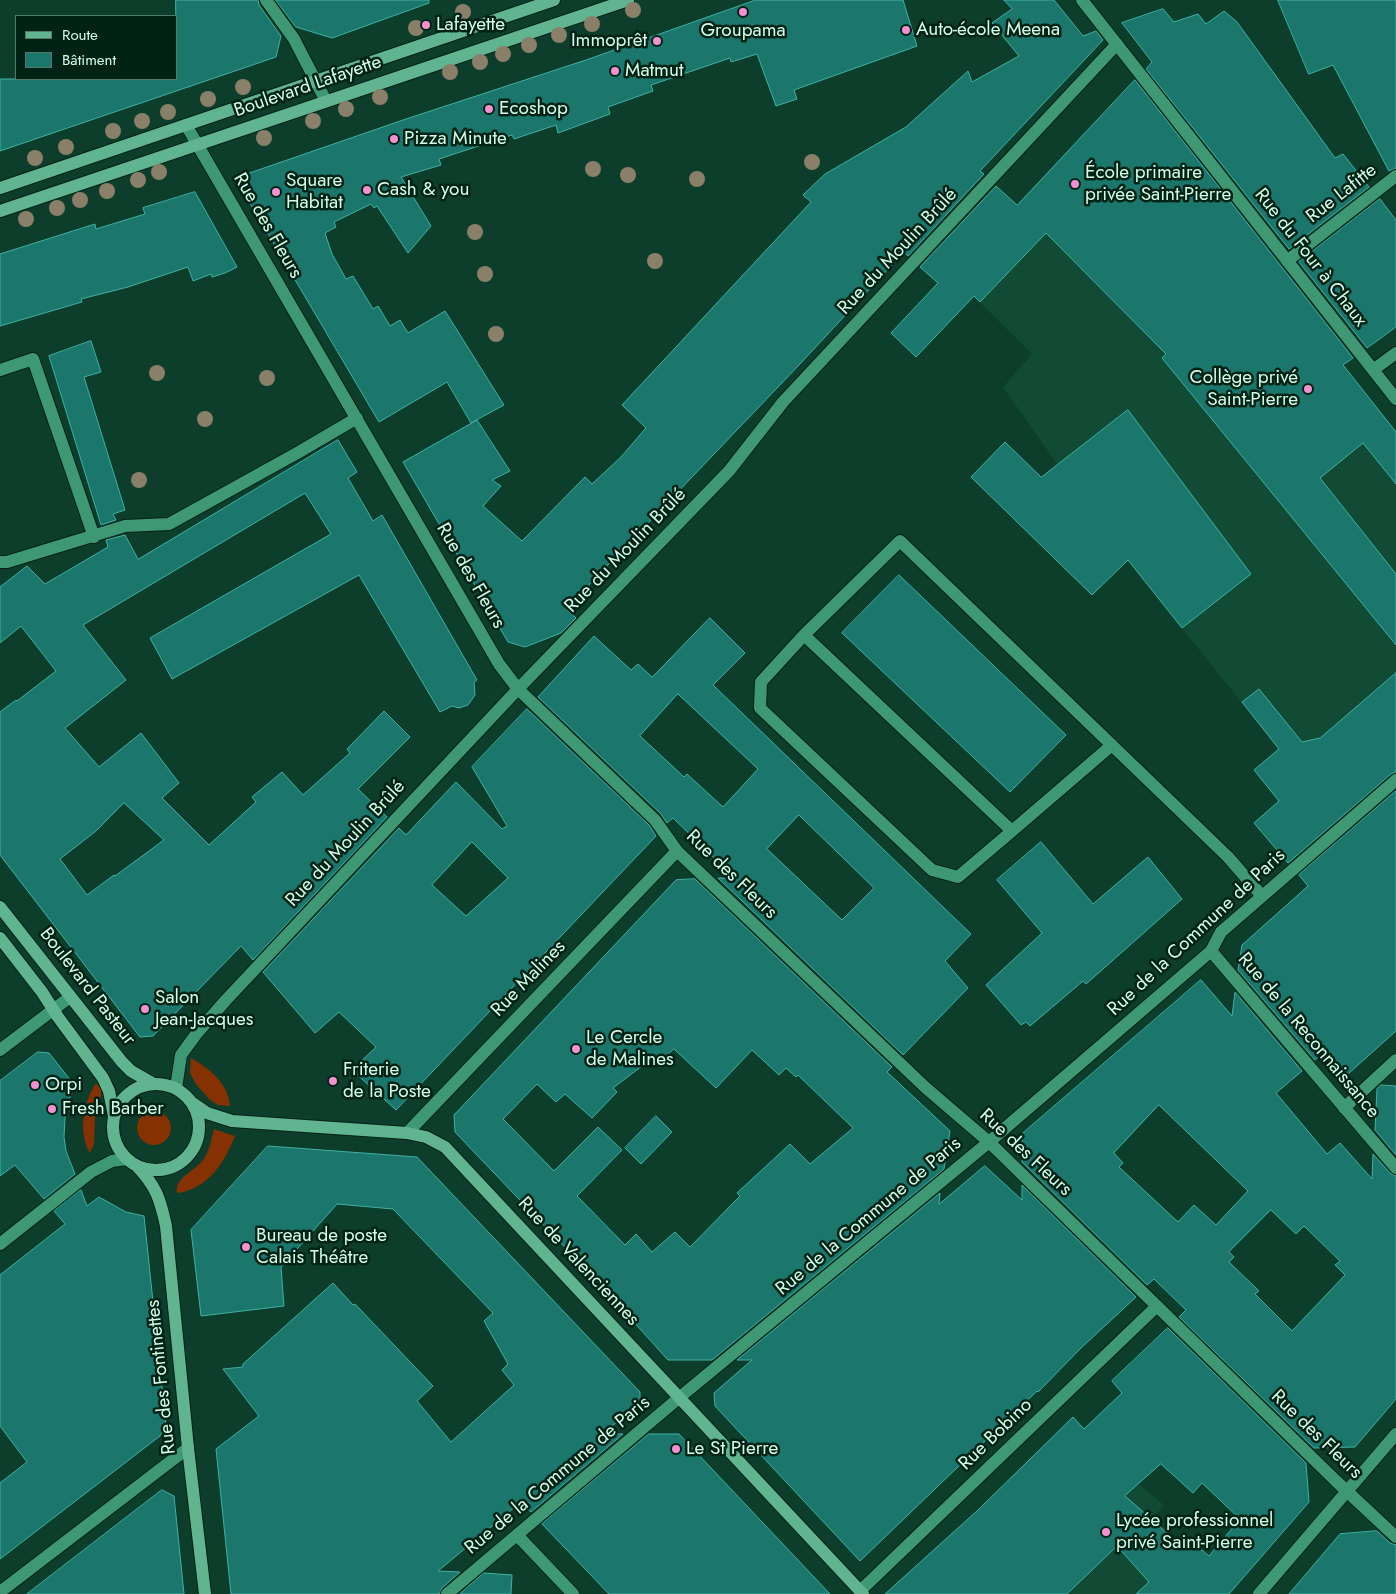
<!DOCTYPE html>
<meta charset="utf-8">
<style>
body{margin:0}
#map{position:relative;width:1396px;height:1594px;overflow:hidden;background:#0d3e2b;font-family:Jost,sans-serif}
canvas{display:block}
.legend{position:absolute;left:15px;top:15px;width:162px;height:65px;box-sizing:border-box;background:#002315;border:1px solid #547a69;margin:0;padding:6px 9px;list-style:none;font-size:15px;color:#d3fde8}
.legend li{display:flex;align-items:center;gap:10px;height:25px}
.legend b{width:25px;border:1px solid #547a69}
</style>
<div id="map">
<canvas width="1396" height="1594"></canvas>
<ul class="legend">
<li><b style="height:6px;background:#60b590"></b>Route</li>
<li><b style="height:14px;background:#1b766b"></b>Bâtiment</li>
</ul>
</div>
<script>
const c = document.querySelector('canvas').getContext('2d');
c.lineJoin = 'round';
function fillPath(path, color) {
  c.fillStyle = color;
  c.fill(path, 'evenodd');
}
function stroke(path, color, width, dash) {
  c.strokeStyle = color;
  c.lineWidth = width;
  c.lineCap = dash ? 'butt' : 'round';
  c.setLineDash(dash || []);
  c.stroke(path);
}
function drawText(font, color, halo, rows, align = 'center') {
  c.font = font + ' Jost,sans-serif';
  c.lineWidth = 5;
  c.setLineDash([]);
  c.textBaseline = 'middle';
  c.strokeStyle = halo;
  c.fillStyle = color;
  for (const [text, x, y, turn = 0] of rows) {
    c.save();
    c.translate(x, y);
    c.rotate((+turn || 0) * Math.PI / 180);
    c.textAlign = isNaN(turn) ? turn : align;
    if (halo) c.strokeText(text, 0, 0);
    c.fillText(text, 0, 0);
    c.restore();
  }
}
fillPath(new Path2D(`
 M1125,91L1396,431V755L1329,812L1182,628L1057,464L1003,387L1032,354L944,267L1009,198L1017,205Z
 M1129,1476L1164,1505L1148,1524L1229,1594H1013Z`), '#114a35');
fillPath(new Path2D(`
 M191,1058C210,1069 228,1083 230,1106L218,1105L210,1100L196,1084L190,1073Z
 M96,1083L101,1089V1096L95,1118L94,1144L90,1153C78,1133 83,1102 96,1083Z
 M137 1128a17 17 0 1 1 34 0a17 17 0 1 1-34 0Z
 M214,1129L235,1136C225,1162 207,1190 177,1193C174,1178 195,1171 203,1160C210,1150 211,1140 214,1129Z`), '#863101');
const building = new Path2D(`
 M176,0H258L259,5L281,36L276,57L0,151V79H176Z
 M276,0H429V3L332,38L296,27Z
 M756,0H903L917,46L794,90L797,99L776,106L757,54L731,62L730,58L651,85L653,91L608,107L610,114L558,133L556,125L514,139L512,135L439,159L441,165L401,177L431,226L408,253L377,206L374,208L371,204L334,222L336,227L325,233L332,254L346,279L353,276L373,309L378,306L390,326L400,320L408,333L445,311L504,405L471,423L447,382L379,422L235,178L406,119L586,60Z
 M1004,0H1054L1083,36L1096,31L1103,40L980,171L984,174L908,256L904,252L799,365L566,609L576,618L561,633L525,647L508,642L403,462L477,420L510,471L492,480L501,486L483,506L522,541L585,477L592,484L621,457L646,428L622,405L811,202L803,195L825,174L906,127L968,71L972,82L1019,56L992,23L1012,9Z
 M1278,0H1396V168L1389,171L1333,65L1309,74Z
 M1163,9L1174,22L1198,14L1206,24L1224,11L1237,22L1335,158L1343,154L1369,187L1289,249L1146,69L1152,62L1122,23Z
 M1135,80L1353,358L1343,365L1396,432V484L1363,443L1320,478L1396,574V645L1162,358L1166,354L1046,233L980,302L974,296L916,357L891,333L938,283L920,267L996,186L1017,205Z
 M195,192L237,267L225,273L212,277L211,274L193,281L188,267L128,287L81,299L82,302L0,326V254L95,224L96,229L145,214L143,208Z
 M1380,199L1396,220V327L1367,348L1299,262Z
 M91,341L101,372L84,377L125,510L113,514L116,520L101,525L49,356Z
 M1128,410L1251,574L1182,628L1128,560L1092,595L971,477L1005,442L1041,477Z
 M338,440L357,472L348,478L373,521L382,515L477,680L474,682L475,695L468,705L459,708L452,706L440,712L359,575L172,679L150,638L331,534L305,493L83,625L126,680L65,728L99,767L141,733L179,783L162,798L209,845L256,802L252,797L282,772L303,795L350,753L347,749L384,711L410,737L358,789L387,817L253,960L241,946L153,1036L140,1037L0,855V712L16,700L17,701L56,671L21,626L0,643V587L27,566L45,584L108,547L106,540L125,535L138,559ZM124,803L164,840L115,876L114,875L87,895L60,859L96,831Z
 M899,575L1066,735L1010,792L842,633Z
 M710,618L745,653L713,685L971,934L945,961L968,988L903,1055L718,878H735L673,818L667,823L661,814L538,697L594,636L631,670L638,664L652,677ZM678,694L758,769L723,807L687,774L684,777L640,736ZM799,815L874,888L842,920L767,849Z
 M1396,673V772L1391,774L1288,863L1254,823L1279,801L1254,770L1279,749L1242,702L1259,689L1302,742L1320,738Z
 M527,709L649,825L656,836L396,1110L352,1070L376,1047L339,1012L315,1033L263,972L399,828L406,835L456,782L502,829L507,826L472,767ZM472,842L508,878L466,916L432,885Z
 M1396,791V1031L1348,1074H1339L1322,1054L1315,1060L1238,970L1242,945L1308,886L1299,875Z
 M1041,842L1093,904L1148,857L1182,899L1086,984L1083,981L1030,1026L1026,1022L1021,1025L986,985L1042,933L997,880Z
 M695,879L892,1067L887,1072L950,1131L944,1169L712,1360H668L596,1280L455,1132L454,1115L676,880ZM674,1049L716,1088L752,1050L779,1075L786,1068L796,1077L798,1075L853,1128L810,1164L790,1144L737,1193L740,1196L690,1247L675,1232L652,1252L636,1234L625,1245L577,1196L622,1150L598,1127L554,1171L503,1119L537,1084L556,1102L565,1094L592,1118L617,1092L613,1088L650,1060L656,1066Z
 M1201,980L1232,1016L1235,992L1302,1071L1276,1093L1327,1154L1340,1143L1372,1179L1373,1154L1390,1173L1396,1176V1399L1355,1447L1314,1448L1179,1317L1186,1310L1154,1279L1147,1285L1022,1162V1134ZM1159,1105L1248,1191L1216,1225L1194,1205L1178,1222L1119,1167L1123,1163L1114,1153ZM1271,1210L1296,1234L1304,1226L1340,1261L1335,1265L1345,1275L1292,1331L1255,1294L1259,1291L1229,1262L1234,1257L1229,1252Z
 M38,1052L49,1053L75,1086L69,1099L65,1118L64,1137L66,1151L75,1174L44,1199L15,1165L0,1176V1081Z
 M1381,1085L1396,1086V1155L1375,1130L1377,1089Z
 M656,1116L672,1132L641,1164L625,1148Z
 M268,1146L417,1157L640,1392V1402L603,1434H623L531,1512L521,1502L438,1571L460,1572L442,1588L439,1594H231L216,1449L259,1416L223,1369L243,1367V1364L333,1283L353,1305L355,1304L433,1386L417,1401L451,1442L514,1385L502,1370L508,1364L484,1321L493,1313L393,1209L337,1204L281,1267L284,1306L201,1316L191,1230Z
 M985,1166L1022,1200V1185L1136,1297L1081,1348L1038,1392L1037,1391L860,1561L715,1406L714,1393L752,1360H737L940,1193L939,1204Z
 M81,1190L87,1206L99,1197L126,1212L144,1216L166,1425L160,1436L0,1559V1483L27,1462L0,1426V1275L65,1224L54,1211Z
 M1168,1328L1306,1463L1309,1502L1229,1594H1136L1149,1582L1117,1546L1067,1594H885L978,1510L1073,1417L1084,1429L1104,1410L1122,1393L1112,1381ZM1161,1464L1193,1493L1202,1483L1240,1519L1209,1556L1190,1540L1183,1547L1125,1496Z
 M649,1434H679L830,1594H609L542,1524Z
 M162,1490L174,1496L184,1594H27Z
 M1377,1531L1390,1543L1396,1545V1594H1289L1340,1534Z
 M484,1573L512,1575L511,1594H460Z`);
fillPath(building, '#1b766b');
stroke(building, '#40b1a3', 1);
const minor = new Path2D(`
 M266,0L294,39L326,101
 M1082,0L1396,399
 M186,125L499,664L518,689L655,820L677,851L926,1088L989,1142L1336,1481L1396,1537
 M1287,261L1396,176
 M0,370L33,359L94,537
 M1373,370L1396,353
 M0,562H7L125,526L169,524L299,452L357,418
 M804,635L761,682L760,708L932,870L958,877L1012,831
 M1112,745L1012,831L804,635L900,541L1228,857L1262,896
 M1211,951L1396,1168
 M0,1050L70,997
 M176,1088L181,1055L197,1033L226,1000L518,689L729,471L783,402L1117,44
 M1344,1108L1396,1060
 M407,1133L677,851
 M0,1244L91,1172L112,1161L127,1159
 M517,1535L573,1594
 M860,1591L1157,1306
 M0,1592L188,1448
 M447,1594L680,1397L989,1142L1211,951L1221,932L1396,780
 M1259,1594L1396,1434`);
const major = new Path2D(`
 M0,188L554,0
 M0,211L628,0
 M0,907L122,1062L131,1071L152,1083
 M0,938L42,992L58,1017L103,1078L109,1091L114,1116
 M113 1127a43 43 0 1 1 86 0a43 43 0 1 1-86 0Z
 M191,1102L207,1113L232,1121L407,1133L426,1137L445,1147L863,1594
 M136,1165C156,1186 160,1198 166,1226L188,1448L205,1594`);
stroke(minor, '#062217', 14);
stroke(major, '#062217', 14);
stroke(minor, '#3e9873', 12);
stroke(major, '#60b590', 12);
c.fillStyle = '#8a7f69';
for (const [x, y] of [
 [633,10],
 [463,12],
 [592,24],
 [416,28],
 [559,35],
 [529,45],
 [503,54],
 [480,62],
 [450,72],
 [243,87],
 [380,97],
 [208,99],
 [346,109],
 [168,112],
 [142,121],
 [313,121],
 [113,131],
 [264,138],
 [66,147],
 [35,158],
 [812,162],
 [593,169],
 [159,172],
 [628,175],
 [697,179],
 [138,180],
 [107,191],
 [80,200],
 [57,208],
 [26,219],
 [475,232],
 [655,261],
 [485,274],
 [496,334],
 [157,373],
 [267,378],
 [205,419],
 [139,480]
]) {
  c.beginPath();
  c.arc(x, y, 8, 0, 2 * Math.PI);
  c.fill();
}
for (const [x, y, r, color] of [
 [743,12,5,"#f690cf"],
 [426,25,5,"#f690cf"],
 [906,30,5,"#f690cf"],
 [657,41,5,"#f690cf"],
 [615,71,5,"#f690cf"],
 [489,109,5,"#f690cf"],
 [394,139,5,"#f690cf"],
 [1075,184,5,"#f690cf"],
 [367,190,5,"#f690cf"],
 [276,192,5,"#f690cf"],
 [1308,389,5,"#f690cf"],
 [145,1009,5,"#f690cf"],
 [576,1049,5,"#f690cf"],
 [333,1081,5,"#f690cf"],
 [35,1085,5,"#f690cf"],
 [52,1109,5,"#f690cf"],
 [246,1247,5,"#f690cf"],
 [676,1449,5,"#f690cf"],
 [1106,1532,5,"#f690cf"]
]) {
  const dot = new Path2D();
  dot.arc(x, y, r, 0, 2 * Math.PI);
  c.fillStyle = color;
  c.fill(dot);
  stroke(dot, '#002315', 2);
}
drawText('19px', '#d3fde8', '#002315', [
 ["Lafayette",436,25],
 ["Auto-école Meena",916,30],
 ["Groupama",743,31,"center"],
 ["Immoprêt",647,41,"right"],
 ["Matmut",625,71],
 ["Ecoshop",499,109],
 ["Pizza Minute",404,139],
 ["École primaire",1085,173],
 ["privée Saint-Pierre",1085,195],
 ["Square",286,181],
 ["Habitat",286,203],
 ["Cash & you",377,190],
 ["Collège privé",1298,378,"right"],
 ["Saint-Pierre",1298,400,"right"],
 ["Salon",155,998],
 ["Jean-Jacques",155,1020],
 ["Le Cercle",586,1038],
 ["de Malines",586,1060],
 ["Friterie",343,1070],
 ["de la Poste",343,1092],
 ["Orpi",45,1085],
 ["Fresh Barber",62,1109],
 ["Bureau de poste",256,1236],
 ["Calais Théâtre",256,1258],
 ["Le St Pierre",686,1449],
 ["Lycée professionnel",1116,1521],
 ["privé Saint-Pierre",1116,1543]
], 'left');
drawText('19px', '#d3fde8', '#002315', [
 ["Boulevard Lafayette",308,87,-19],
 ["Rue Lafitte",1342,194,-38],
 ["Rue des Fleurs",267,226,60],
 ["Rue du Moulin Brûlé",898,252,-47],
 ["Rue du Four à Chaux",1310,258,52],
 ["Rue du Moulin Brûlé",626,551,-46],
 ["Rue des Fleurs",470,576,60],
 ["Rue du Moulin Brûlé",346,844,-47],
 ["Rue des Fleurs",731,875,44],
 ["Rue de la Commune de Paris",1197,933,-43],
 ["Rue Malines",529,979,-46],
 ["Boulevard Pasteur",87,987,52],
 ["Rue de la Reconnaissance",1308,1036,50],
 ["Rue des Fleurs",1025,1153,43],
 ["Rue de la Commune de Paris",869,1217,-40],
 ["Rue de Valenciennes",578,1262,47],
 ["Rue des Fontinettes",162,1377,-96],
 ["Rue Bobino",996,1435,-44],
 ["Rue des Fleurs",1316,1435,44],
 ["Rue de la Commune de Paris",558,1476,-40]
]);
</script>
